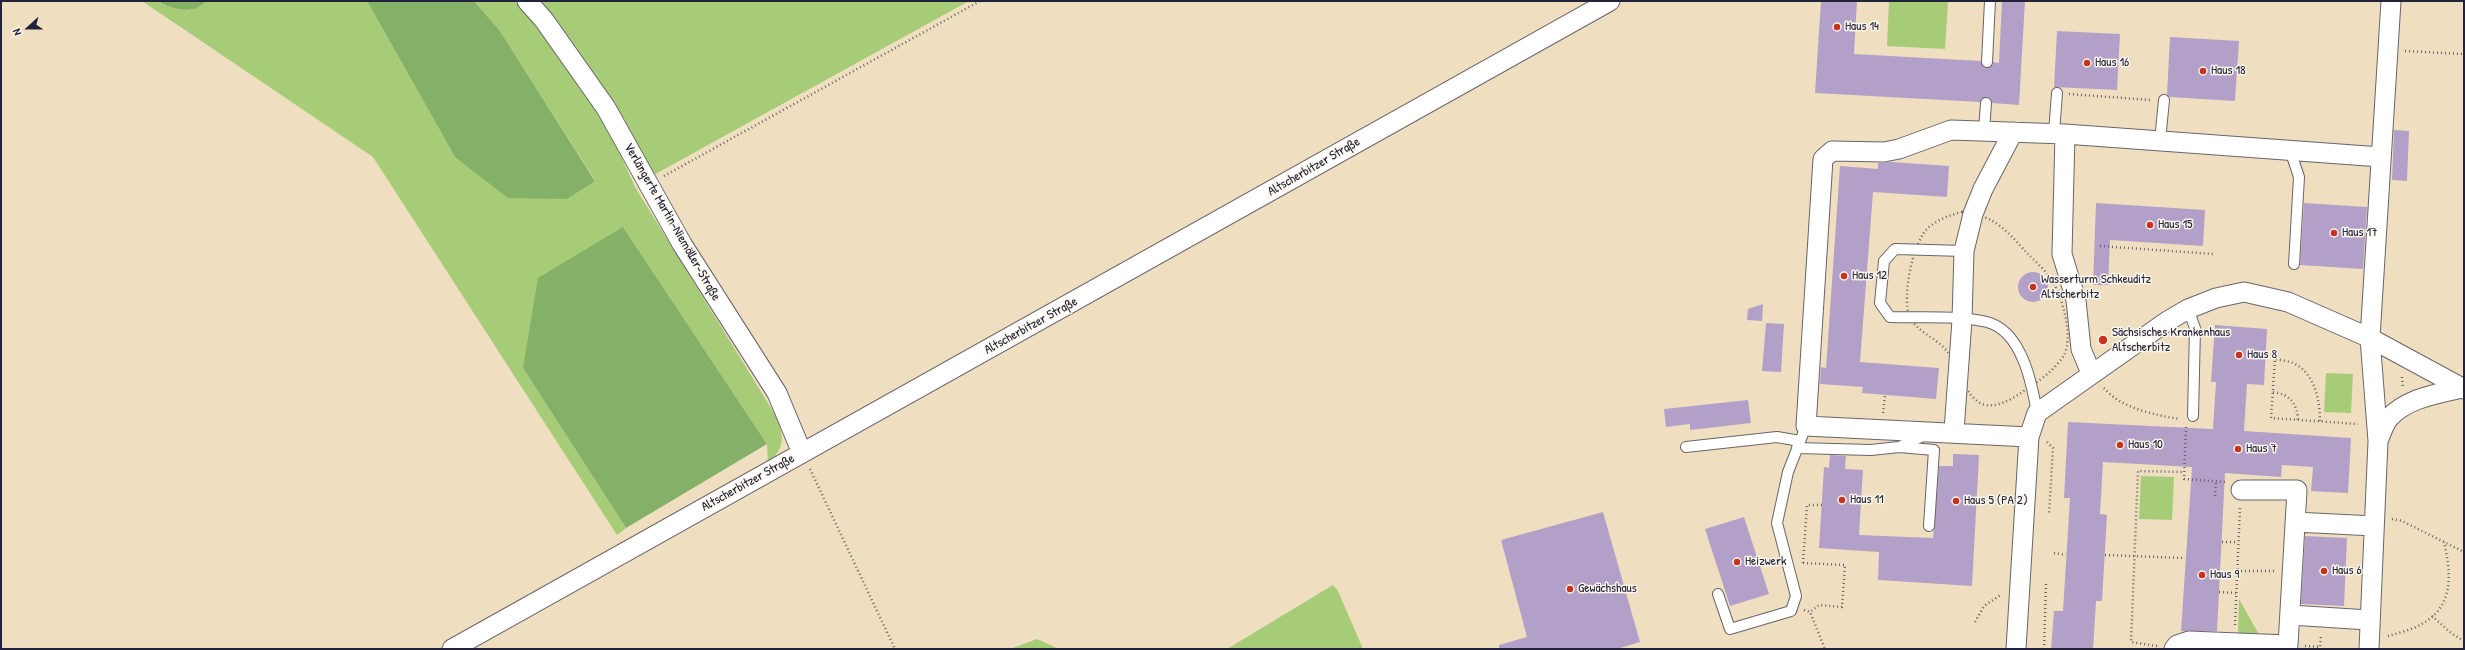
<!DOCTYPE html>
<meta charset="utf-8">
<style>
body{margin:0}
#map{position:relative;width:2465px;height:650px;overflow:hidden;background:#efdfc0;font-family:"Patrick Hand",sans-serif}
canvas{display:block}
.frame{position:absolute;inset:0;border:2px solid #22223b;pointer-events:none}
.north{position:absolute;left:8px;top:8px;width:40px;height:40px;-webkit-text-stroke:3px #fbf7ec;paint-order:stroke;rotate:249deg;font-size:11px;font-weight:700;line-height:16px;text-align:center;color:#22223b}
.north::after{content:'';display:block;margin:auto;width:14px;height:18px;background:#22223b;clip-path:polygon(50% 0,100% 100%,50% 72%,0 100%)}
</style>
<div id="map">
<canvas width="2465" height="650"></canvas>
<div class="frame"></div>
<div class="north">N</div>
</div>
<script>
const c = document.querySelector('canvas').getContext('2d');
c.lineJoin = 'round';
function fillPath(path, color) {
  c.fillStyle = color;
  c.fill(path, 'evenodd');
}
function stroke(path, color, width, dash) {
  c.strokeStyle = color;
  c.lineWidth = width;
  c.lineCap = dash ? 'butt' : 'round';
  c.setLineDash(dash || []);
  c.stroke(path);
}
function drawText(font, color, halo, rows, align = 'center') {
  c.font = font + ' "Patrick Hand",sans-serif';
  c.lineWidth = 3;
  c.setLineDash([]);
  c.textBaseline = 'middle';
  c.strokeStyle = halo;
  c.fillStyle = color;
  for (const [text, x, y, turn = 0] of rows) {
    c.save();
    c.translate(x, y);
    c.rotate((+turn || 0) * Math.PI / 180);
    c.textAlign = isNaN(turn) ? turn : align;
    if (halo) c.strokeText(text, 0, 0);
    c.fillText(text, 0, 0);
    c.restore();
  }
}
fillPath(new Path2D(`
 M142,1C147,1 154,0 159,2C175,7 190,18 206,1H367L455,157L567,199L595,180L500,31L474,1H515L533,21L609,129L635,187L776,416C784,439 786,445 768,464L767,444L623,227L523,368L626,528L617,535L373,157Z
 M534,1H969L650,177Z
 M1889,1H1948L1945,49L1887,46Z
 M2326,373L2353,374L2351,413L2324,412Z
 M2141,476L2174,477L2172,520L2139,519Z
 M1333,585L1338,591L1363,649H1227Z
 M2239,599L2261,638L2238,637Z
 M1037,639L1059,649H1010Z`), '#a6cc77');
fillPath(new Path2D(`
 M157,1H206C192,17 173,8 157,1Z
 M367,1H474L500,31L595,181L567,199L508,198L455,157Z
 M623,227L767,444L626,528L523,368L538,278Z`), '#84b068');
fillPath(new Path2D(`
 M1821,1H1857L1854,54L1981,61L1983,67L1987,68L1993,62L1999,63L2002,1H2025L2019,105L1992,103L1990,98L1986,97L1980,102L1815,93Z
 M2057,31L2120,34L2117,90L2054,87Z
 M2170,37L2239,41L2235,101L2170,97L2167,95Z
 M2394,130L2409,131L2407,181L2392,180Z
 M1892,162L1949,166L1947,197L1873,192L1860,362L1939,368L1936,399L1862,393L1863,387L1820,384L1821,367L1826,368L1840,166L1878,169V163Z
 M2096,203L2205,210L2203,246L2110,240L2108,285H2093Z
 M2304,203L2367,207L2363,269L2300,265Z
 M2018 287a15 15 0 1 1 30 0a15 15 0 1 1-30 0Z
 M1763,304L1762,321L1747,320L1748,309Z
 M1766,323L1784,324L1781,372L1762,371Z
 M2215,325L2267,329L2264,385L2247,384L2244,431L2351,438L2348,493L2311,491L2313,467L2282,465L2281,477L2225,473L2217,631H2181L2192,467L2103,462L2100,514L2107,515L2102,601H2096L2093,649H2051L2054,611H2063L2070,498H2064L2068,422L2213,429L2216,382H2211Z
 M1748,400L1751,423L1690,430V424L1666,427L1664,409Z
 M1953,454L1979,455L1972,586L1878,580L1879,552L1819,548L1824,467L1829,468L1830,455L1846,456L1845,469L1863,470L1859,535L1933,538L1939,466H1953Z
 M1603,512L1640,642L1617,649H1499V645L1527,637L1501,540Z
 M1744,517L1769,594L1730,606L1705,529Z
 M2305,536L2347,538L2344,606L2301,604Z`), '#b3a0c9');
const service = new Path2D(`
 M1987,62L1990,1
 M1984,131L1986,103
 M2054,133L2057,93
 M2160,141L2164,100
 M2290,150L2299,177L2294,264
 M1964,251L1895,249L1884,261L1880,303L1890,317C1918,318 1960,315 1987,322C2022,331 2032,384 2037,413
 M2188,309L2195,328L2193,416
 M1686,447L1777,437L1800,441
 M1899,447L1934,450L1929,526
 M1797,448L1871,450L1899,447L1923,436
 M1718,594L1730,629L1791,611L1796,596L1777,523L1788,472L1806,426`);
const minor = new Path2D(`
 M527,1L544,20L606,108L682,244L777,393L802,453
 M2065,134L2062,254L2076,300L2081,349L2091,373
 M1954,431L1962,320L1964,251L1973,214L1983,189L2013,132
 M2029,437L1806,426L1823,159L1832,151L1884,152L1899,149L1951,130L2065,134L2381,157
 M2378,441C2381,434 2384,424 2389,418C2407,398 2437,394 2461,388
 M2295,522L2374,526
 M2290,615L2369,620
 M452,649L1610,1
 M2016,649L2029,437L2037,413L2166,322L2188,309L2216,298L2244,292L2288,302L2370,338L2464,389
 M2174,649L2177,645L2189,641L2288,645L2297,490H2241
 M2369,649L2378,441L2370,338L2391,1`);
stroke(service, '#6a646a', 12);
stroke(minor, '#6a646a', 21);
stroke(new Path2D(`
 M2405,51L2464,54
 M2069,94L2150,100
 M664,176L980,1
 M1962,212C1971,214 1983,216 1991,220C2004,227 2017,242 2027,253C2035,261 2045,270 2051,279C2062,295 2074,337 2064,355C2059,364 2046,376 2037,382C2023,391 2003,408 1986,405C1966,402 1957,364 1946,350C1936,338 1918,332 1910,318C1901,298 1913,240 1929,227C1939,219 1950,215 1962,212Z
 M2100,246L2213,254
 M2402,377L2403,388
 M2104,388C2120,408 2155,415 2179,419
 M2273,392C2289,394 2297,403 2298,420
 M1883,413L1885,395
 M2320,421C2320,401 2315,373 2293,363C2288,361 2281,360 2275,359L2271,418L2358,424
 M2186,427L2184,479L2226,482
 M2047,442L2053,448L2049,515
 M810,469L895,649
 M2215,496L2216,481
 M2392,519L2402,521L2464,552
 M2222,542H2238
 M2054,553L2066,555
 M2105,555L2185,558
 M1803,563L1845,565L1842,607L1819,605L1810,612
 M1803,563L1807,505H1822
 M2237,571H2276
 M2219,592L2236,593
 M1804,610L1810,612L1825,649
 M2432,616L2451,633L2464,641
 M1975,622L1984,606L2002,594
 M2235,625L2240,508
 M2388,636C2398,633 2411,630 2420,625C2455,607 2451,573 2444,542
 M2157,646L2131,642L2138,471L2183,472
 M2305,646L2320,647L2321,635
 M2044,649L2046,583`), '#6a646a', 2.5, [1, 3]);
stroke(service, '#fff', 10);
stroke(minor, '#fff', 19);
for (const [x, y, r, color] of [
 [1837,27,4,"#c8321e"],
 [2087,63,4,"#c8321e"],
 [2203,71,4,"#c8321e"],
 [2150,225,4,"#c8321e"],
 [2334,233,4,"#c8321e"],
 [1844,276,4,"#c8321e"],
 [2033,287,4,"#c8321e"],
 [2103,340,5,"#c8321e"],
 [2239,355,4,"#c8321e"],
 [2120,445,4,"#c8321e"],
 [2238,449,4,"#c8321e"],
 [1842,500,4,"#c8321e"],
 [1956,501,4,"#c8321e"],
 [1737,562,4,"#c8321e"],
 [2324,571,4,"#c8321e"],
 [2202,575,4,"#c8321e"],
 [1570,589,4,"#c8321e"]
]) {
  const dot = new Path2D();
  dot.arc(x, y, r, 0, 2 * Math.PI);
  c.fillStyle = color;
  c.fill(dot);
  stroke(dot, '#fbf7ec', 1.5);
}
drawText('13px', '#22223b', '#fbf7ec', [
 ["Haus 14",1845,27],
 ["Haus 16",2095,63],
 ["Haus 18",2211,71],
 ["Haus 15",2158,225],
 ["Haus 17",2342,233],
 ["Haus 12",1852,276],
 ["Wasserturm Schkeuditz",2041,280],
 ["Altscherbitz",2041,295],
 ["Sächsisches Krankenhaus",2112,333],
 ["Altscherbitz",2112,348],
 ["Haus 8",2247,355],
 ["Haus 10",2128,445],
 ["Haus 7",2246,449],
 ["Haus 11",1850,500],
 ["Haus 5 (PA 2)",1964,501],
 ["Heizwerk",1745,562],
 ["Haus 6",2332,571],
 ["Haus 9",2210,575],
 ["Gewächshaus",1578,589]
], 'left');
drawText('13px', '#22223b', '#fbf7ec', [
 ["Altscherbitzer Straße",1314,167,-30],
 ["Verlängerte Martin-Niemöller-Straße",672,222,60],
 ["Altscherbitzer Straße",1031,326,-29],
 ["Altscherbitzer Straße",748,483,-29]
]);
</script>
